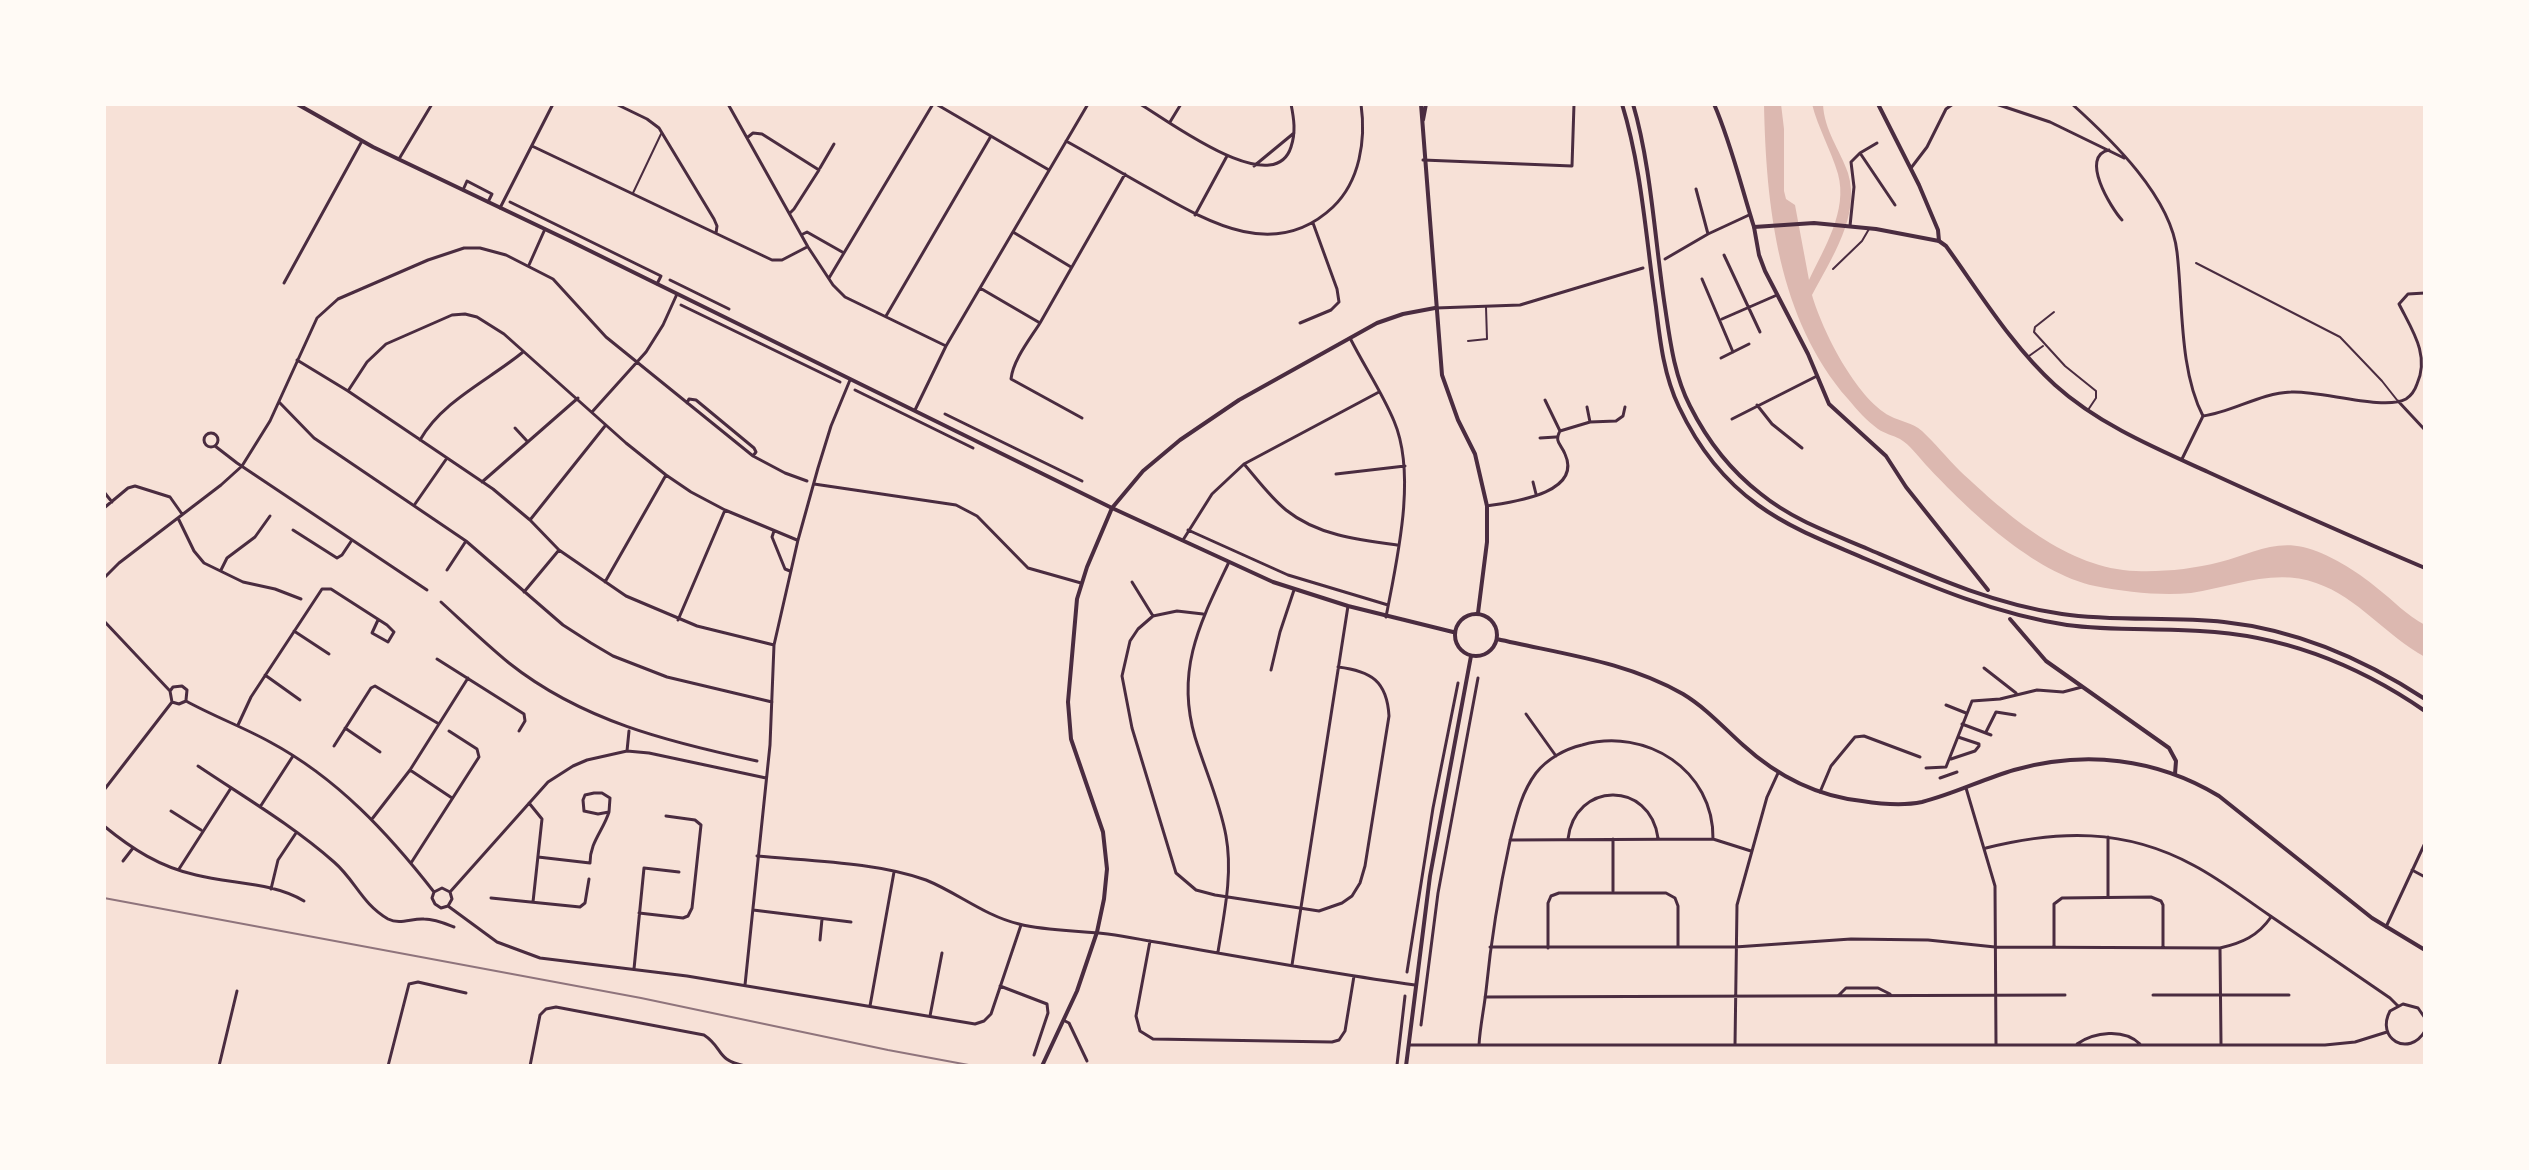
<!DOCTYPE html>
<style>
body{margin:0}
#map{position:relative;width:2529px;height:1170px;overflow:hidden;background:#f7e1d7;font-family:Georgia,serif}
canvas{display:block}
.frame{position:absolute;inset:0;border:106px solid #fffaf5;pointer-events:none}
</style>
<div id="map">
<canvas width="2529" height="1170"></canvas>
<div class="frame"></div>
</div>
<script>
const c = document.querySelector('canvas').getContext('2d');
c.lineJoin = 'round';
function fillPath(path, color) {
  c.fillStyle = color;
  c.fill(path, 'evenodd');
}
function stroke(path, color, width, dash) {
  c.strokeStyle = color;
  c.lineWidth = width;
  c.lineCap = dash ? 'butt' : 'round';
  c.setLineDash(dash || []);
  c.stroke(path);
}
fillPath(new Path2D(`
 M1764,104H1781L1784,129V191L1786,199L1795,205L1809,280C1824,248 1848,211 1838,174C1831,150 1818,128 1812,104H1823C1824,130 1840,150 1848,173C1861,215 1831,259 1812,295C1822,330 1856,398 1890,416C1901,422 1912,422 1922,431C1935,443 1947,458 1960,471C2007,515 2068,569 2136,571C2164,572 2193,569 2220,562C2248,555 2273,540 2303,547C2328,553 2357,571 2377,588C2394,601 2406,615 2425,625V657C2386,636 2358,597 2316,583C2274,568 2233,587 2191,593C2161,596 2126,592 2095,586C2034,573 1968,510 1926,465C1918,456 1910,445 1900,439C1893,435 1885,434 1878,429C1867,421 1857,410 1848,399C1778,319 1766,206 1764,104Z`), '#dcb8b0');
stroke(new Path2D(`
 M633,193L661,134
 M1833,269L1862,241L1869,229
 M2054,312L2035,327L2034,332L2065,366L2096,391V398L2088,410
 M1468,341L1487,339L1486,307
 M2029,356L2043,346`), '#4a2c40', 2);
stroke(new Path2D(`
 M2196,263L2340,337L2382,381L2397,400`), '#4a2c40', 2);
stroke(new Path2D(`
 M616,104L647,119L659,128L714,219L717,226L716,233
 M728,104L808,247L833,285L845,297L946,346
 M936,104L1049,170
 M1140,104C1167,120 1274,201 1291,147C1296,132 1294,119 1291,104
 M1996,104L2050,122L2124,158
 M2072,104C2112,140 2171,197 2177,252C2183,302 2179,370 2203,416
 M1170,122L1181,104
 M748,137L753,133L762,134L819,170L794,209L790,213
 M1066,141C1095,157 1123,174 1152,190C1208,222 1275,262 1333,207C1360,181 1366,140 1361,104
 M532,146L772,260H782L807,247
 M2109,150C2079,156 2111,208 2122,220
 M1860,153L1895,205
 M399,159L432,104
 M1423,160L1572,166L1574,104
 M1254,166L1294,133
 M820,168L834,144
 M1911,168L1927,147L1946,109L1953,104
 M1696,189L1708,234
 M463,190L467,181L492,194L488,202
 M510,202L661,276L657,284
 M500,208L553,104
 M1195,215L1227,156
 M1850,226L1854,187L1851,162L1860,153L1877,143
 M1013,232L1071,267
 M803,234L807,232L844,253
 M1724,255L1760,332
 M1665,259L1708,234L1749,215
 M529,265L545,229
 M829,278L933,104
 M1702,279L1733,352
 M670,280L729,309
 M284,283L362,141
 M980,288L1040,323L1125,174
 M681,305L840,382
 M1436,308L1520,305L1643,268
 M886,316L991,136
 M1722,319L1777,295
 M1040,323C1030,339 1013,360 1011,379L1082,418
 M1300,323L1331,310L1339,302L1337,289L1313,223
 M1350,338C1364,366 1382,392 1394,421C1417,475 1397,559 1386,617
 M1721,358L1749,344
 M297,360L348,391L493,489L530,520L559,550L626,596L697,626L774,645
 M855,390L973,448
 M348,391L367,362L386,344L452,315L465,314L477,317L504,334L626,443L666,475L691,492L725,510L797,540
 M1545,400L1560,431
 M2398,401L2425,430
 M279,402L314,438L466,541L563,625L591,643L613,656L667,677L772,702
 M687,403L689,399L696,400L754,448L756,452L753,456
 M1757,405L1772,424L1802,448
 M1587,407L1590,422
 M915,410L946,346L1088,104
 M592,412L646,352L663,325L677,294
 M945,414L1082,481
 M2203,416C2233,412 2260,393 2291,392C2319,390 2384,411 2406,399C2412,395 2415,390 2417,384C2430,355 2412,330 2399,304L2408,294L2425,293
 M1732,419L1817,376
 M515,428L527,441
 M204 440a7 7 0 1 1 14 0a7 7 0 1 1-14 0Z
 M1540,438L1556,437
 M420,440C442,401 489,380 523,352
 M215,446L237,463L427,590
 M2182,459L2203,416
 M1244,464C1257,479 1270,497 1286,510C1317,535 1358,540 1397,545
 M1336,474L1405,466
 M482,482L578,398
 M1533,482L1536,494
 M814,484L956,505L977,516L1028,568L1081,583
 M104,492L112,502
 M415,504L447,458
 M1487,506C1511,502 1583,494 1565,454C1561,444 1554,442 1560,431L1590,422L1616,421L1623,416L1625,407
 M104,508L128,488L135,486L170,497L182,514
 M178,518L194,551L204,563L243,582L275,589L301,599
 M530,520L605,426
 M293,530L337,558L342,555L352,540
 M1188,530L1288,575L1388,605
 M774,531L772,537L785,569L790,571
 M1183,540L1212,494L1244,464L1379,392
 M221,570L227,558L255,537L270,516
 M447,570L466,541
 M104,578L119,563L221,485L242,466L270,421L317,318L338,299L428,260L464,248H480L506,255L553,279L606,337L753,456L785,473L807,481
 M605,582L666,475
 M1132,582L1153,616
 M524,592L559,550
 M441,602C464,623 486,644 509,663C582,721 669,742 757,761
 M1203,614L1177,611L1153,616L1138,629L1130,641L1122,676L1132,728L1176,873L1196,890L1215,895L1319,911L1342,903L1352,896L1360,883L1365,866L1389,716C1387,681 1371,671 1338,667
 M678,620L725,510
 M104,621L170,691
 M294,631L329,654
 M437,659L524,714L525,721L519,731
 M1984,668L2016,693
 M1271,670L1280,632L1294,590
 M265,675L300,700
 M170,691L173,687L182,686L187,690L186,700
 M186,701C213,716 243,727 270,742C337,778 388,833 434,892
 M172,702L179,704L186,701
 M1946,705L1966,713
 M1526,714L1556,756
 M1962,724L1991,735
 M238,725L251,697L322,589H331L387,625L394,632L388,642L372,633L378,620
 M345,728L380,752
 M1986,732L1996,712L2015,715
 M334,746L371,688L375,686L439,724
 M627,751L629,731
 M1951,759L1975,751L1979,746V744L1958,737
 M198,766C244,797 292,825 334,862C355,880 362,904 388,919C400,925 412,918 424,919C435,919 444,923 454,927
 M1926,768L1946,767L1972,701L2000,699L2037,690L2063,692L2082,687
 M410,770L452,798
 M1940,778L1957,772
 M1966,788L1995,886L1996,1044
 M104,790L172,702L170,691
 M1820,792L1831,766L1855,737L1864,736L1920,757
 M594,793H602L610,798L609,812L598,814L584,811L583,800L585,795Z
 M529,803L542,819L533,902
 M260,807L293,756
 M171,811L201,830
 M372,819L410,770L468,678
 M104,826C132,849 160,867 196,875C231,884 273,882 304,901
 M1568,839C1575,781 1650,780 1658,838
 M1613,839V891
 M1510,840L1713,839L1751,851
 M1986,848C2058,830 2125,828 2193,865C2220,879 2244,898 2269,915C2310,943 2350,971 2390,998L2398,1006
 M757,856C809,861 877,862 926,880C958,893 985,916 1019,924C1050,932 1084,930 1115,935C1215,952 1315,971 1415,985
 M538,857L590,863C590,842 603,831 609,812
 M123,861L133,848
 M411,863L479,757L477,749L449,731
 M179,869L231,788
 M2412,870L2425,877
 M271,889L278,860L296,833
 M434,892L432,898L435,904L441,908L448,906
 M434,892L442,888L450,892
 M450,892L548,782L573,766L587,760L627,751L649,753L766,778
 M2108,897V837
 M491,898L580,907L585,903L589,879
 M448,906L497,942L540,958L687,976L975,1024L984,1021L991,1014L1021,925
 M448,906L452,899L450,892
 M753,910L851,922
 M639,913L683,918L688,916L692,908L701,825L695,820L666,816
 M2386,927L2425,843
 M820,940L822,919
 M1150,941L1136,1016L1140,1031L1153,1039L1332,1042L1339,1040L1345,1031L1354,976
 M1490,947H1735L1851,939L1928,940L1995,947L2220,948C2242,943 2258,936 2271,917
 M2054,947V904L2062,898L2151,897L2161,901L2163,905V947
 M1548,948V903L1551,896L1559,893H1666L1675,898L1678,906V946
 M2220,948L2221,1044
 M1218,952C1224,914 1233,874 1226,836C1220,802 1205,770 1195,737C1175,669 1201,621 1229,562
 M1292,965L1348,606
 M634,969L644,868L679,872
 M1407,972L1433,808L1458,683
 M745,985L770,745L774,645L798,540L818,468L831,426L850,380
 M1000,986L1047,1004L1048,1013L1034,1055
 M2153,995H2289
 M1838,996L1846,988H1878L1890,994
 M1485,997L2065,995
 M870,1006L894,872
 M930,1016L942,953
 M2425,1018L2418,1008L2403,1004L2390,1011C2375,1039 2409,1058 2425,1031
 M1065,1021L1069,1023L1087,1061
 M1421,1025L1438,893L1478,678
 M2077,1044C2094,1032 2124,1028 2140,1044
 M1409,1045H2325L2355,1042L2387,1032
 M1479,1045C1480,1027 1484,1009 1486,991C1491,940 1499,891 1510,841C1516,817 1521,793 1536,773C1547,759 1565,749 1582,745C1646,727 1714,770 1713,839
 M1735,1045L1737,905L1767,797L1778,773
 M1397,1065L1405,996
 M219,1066L237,991
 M388,1066L409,984L418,982L466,993
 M530,1066L540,1015L546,1009L556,1007L704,1035C724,1048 715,1060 745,1066`), '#4a2c40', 3);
stroke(new Path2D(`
 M1878,104L1919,185L1938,230L1939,241
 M1754,227L1759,255L1765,271L1808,354L1829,404L1886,456L1906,487L1988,590
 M2010,619L2046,661L2169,748L2176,761L2175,774
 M1042,1066L1077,991L1097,932L1104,899L1107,869L1103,832L1071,739L1068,702L1077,599L1087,567L1112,508L1143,471L1180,440L1239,400L1377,323L1403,314L1435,308`), '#4a2c40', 4);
stroke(new Path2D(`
 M297,104L373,147L570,241L1112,508L1273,582L1348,606L1453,632
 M1421,104L1442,375L1458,420L1475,454L1487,506V542L1478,613
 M1622,104C1642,169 1646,240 1656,307C1660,341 1664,376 1679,407C1697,445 1723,480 1758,505C1791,529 1829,543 1866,559C1932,587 1996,614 2067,625C2111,631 2156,628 2200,631C2283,635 2357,664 2425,711
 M1633,104C1651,165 1655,242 1665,307C1670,340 1674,375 1690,406C1707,440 1731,471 1761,494C1793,520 1831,533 1868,549C1931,576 1993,604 2062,614C2116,622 2170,616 2224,622C2298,630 2364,659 2425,699
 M1714,104C1731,143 1741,186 1754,227L1814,223L1876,229L1939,241L1946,246C1980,293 2012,346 2055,385C2098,424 2155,448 2208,472C2280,505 2352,537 2425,568
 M1423,120L1426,104
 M1455 635a21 21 0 1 1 42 0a21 21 0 1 1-42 0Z
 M1497,639C1561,654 1625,661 1683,694C1706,708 1723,727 1743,745C1777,776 1816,796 1862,801C1881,804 1903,806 1922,802C1954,794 1983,779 2014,770C2085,750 2156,758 2219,796L2372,918L2425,950
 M1406,1066L1430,876L1471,656`), '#4a2c40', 4);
stroke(new Path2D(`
 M104,898L641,998L888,1050L974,1066`), '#8f747c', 2);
</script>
